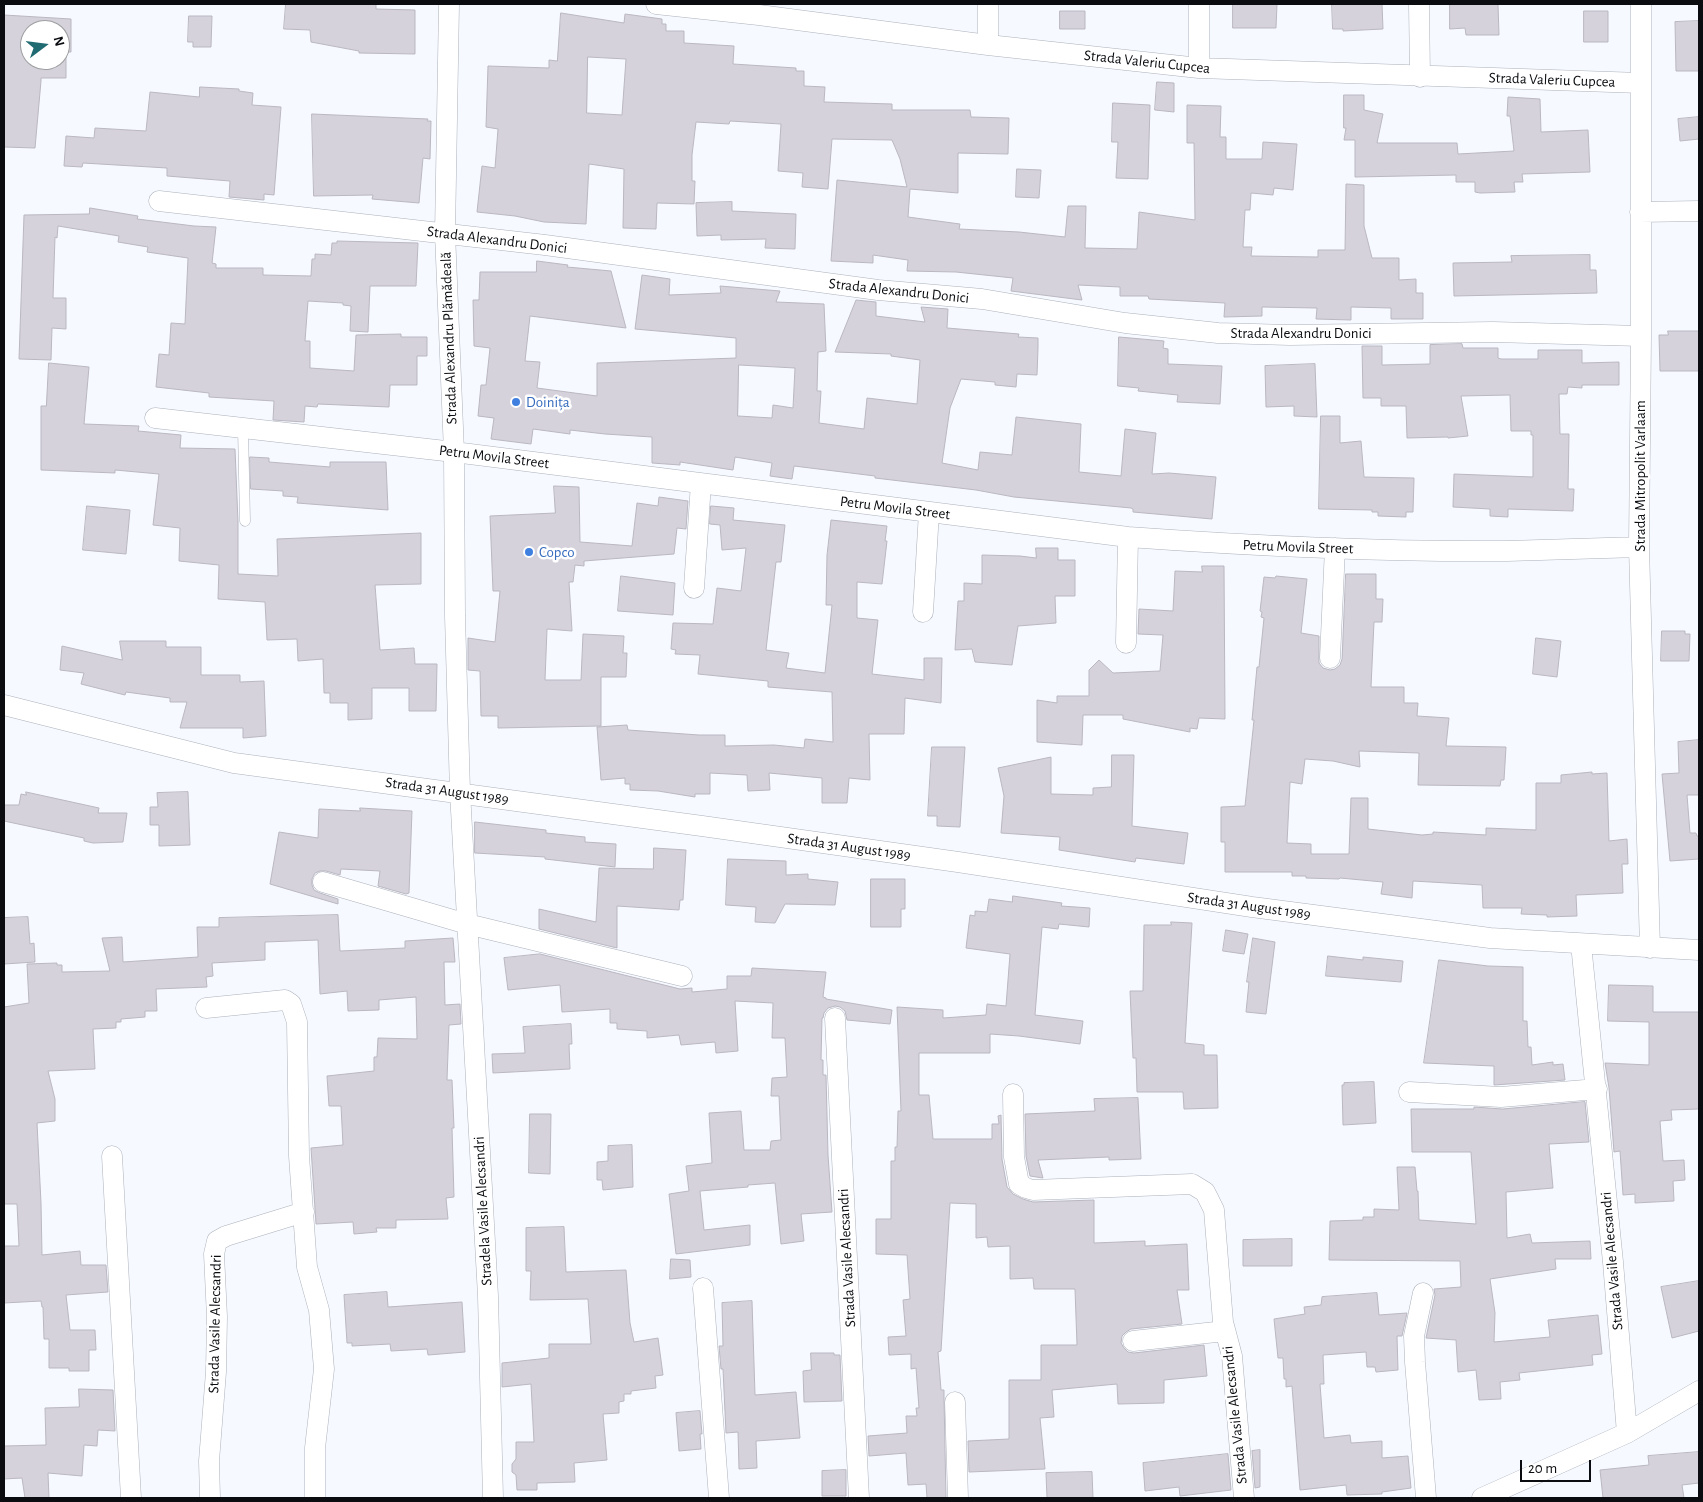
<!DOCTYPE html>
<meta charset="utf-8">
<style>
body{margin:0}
#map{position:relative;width:1703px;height:1502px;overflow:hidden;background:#f6f9ff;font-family:"Alegreya Sans",sans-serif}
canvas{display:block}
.frame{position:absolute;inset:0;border:5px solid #0a0c0f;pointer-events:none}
.north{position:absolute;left:20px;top:20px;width:50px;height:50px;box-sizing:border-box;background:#fff;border:1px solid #9d9e9f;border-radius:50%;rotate:75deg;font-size:14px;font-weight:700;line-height:20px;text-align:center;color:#0a0c0f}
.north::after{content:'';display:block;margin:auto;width:18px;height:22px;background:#206b72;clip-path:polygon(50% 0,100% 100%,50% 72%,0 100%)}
.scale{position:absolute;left:1520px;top:1460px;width:71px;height:22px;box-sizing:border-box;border:2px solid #0a0c0f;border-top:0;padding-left:6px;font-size:15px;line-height:18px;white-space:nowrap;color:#0a0c0f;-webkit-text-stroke:4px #fff;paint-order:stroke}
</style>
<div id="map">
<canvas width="1703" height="1502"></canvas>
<div class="frame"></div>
<div class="north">N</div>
<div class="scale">20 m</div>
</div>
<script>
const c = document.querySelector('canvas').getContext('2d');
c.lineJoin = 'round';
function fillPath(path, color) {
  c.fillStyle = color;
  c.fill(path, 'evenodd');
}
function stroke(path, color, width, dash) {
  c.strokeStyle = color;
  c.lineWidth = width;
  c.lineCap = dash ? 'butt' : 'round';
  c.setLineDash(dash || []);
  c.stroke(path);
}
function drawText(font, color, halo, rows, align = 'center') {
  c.font = font + ' "Alegreya Sans",sans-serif';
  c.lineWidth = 5;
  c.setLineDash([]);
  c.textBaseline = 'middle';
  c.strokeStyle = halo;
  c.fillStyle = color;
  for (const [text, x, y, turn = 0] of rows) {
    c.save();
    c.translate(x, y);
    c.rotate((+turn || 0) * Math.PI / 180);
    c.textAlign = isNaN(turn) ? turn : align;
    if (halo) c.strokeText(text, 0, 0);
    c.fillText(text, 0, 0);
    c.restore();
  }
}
const building = new Path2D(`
 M286,4H376V9L415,10V54L359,53V51L311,42L310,30L284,29Z
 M1233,4H1277L1276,28H1233Z
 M1332,4H1382L1383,29L1343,31V29H1333Z
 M1450,4H1498L1499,35H1466L1465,28L1450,29Z
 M1060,11H1085V29H1060Z
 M1584,11H1608V42H1584Z
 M561,13L624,23L625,14L662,19V24H666V31H684V43L734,46L733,64L796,68V71H804V86L825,87L824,102L892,104V110H970L971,117L1009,118L1008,154L958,153V193L910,189L908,217L960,224L959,229L1019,232L1065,237L1068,206H1086L1085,248L1137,249L1139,212L1195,220L1194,143H1187V105L1221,106L1220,137H1226V159H1262L1263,142L1297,144L1293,190L1274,188L1273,195L1251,193L1250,210H1245L1243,247H1252L1251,256L1318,257V250H1345L1346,184L1364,185V226L1372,258H1399V280L1416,279V293H1423V319H1391V308L1351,307V320L1316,319L1317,308L1262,307V316L1224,317L1225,303L1149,299L1148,296H1120V287L1078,285L1082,300L1011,291L1013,278L956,272L907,271L908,260L873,255V263L831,261L837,180L907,187L900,159L892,140L832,139L828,189L802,187L803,173L778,171L781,124L730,121L729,124L696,122L692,155V181H695L694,204L657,203L656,229L623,228L624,169L589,164L586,224L544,222L515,216L477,212L482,166L495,168L498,129L486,127L488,66L549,68V60L557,61ZM588,57L626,59L622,115L587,113Z
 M4,15L71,19V52H66V78H41V81L35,148L4,147ZM30,30H60V60H30Z
 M189,16H212L211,47H193V42H188Z
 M1699,21V71H1676L1675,22Z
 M1157,82L1174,83V112L1155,110Z
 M200,87L239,89V91L253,93L252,105L281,107L274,195L264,194V200L229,197L230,181L167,176V168L83,163L82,167L64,166L66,136L94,138L95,128L146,131L150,92L199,97Z
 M1344,95H1364V110L1383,114L1377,143H1457L1458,154L1514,151L1510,116H1507L1508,97L1540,99L1541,132L1588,130L1590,172L1522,174L1523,182H1514L1515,192L1480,193L1475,192V182H1456V175L1355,177V140H1344L1346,128H1344Z
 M1113,103L1150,105L1148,179L1116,178L1118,142H1112Z
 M312,114L428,119L427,121H431L430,159L423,158L419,203L372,199L373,195L314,196Z
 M1699,117V139L1680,141L1678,119Z
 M1017,169L1041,170L1039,198L1016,197Z
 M732,202V211L796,214L795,249L765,248L766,239L721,240V235L697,236L696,203Z
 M90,208L138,216L137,219L194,226L216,227L212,263L216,264V268H263V275L311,276L312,259H315V254L331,255L332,243H337V241L418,243L416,286H370L368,332L350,331L351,306L343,305V303L308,301L305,341H310V368L354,371L356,335L401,334V337H427V356H417V385H390L389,407L318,404L317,407L305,406L304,422L273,420L274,401L209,397V393L156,387L159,354L169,355L171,323L185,324L188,258L147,252L148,247L118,242L119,236L58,226L57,238L55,237L53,298H66V329L52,328L51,360L19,359L24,215L89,214Z
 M1590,255V270H1596L1597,293L1454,296L1453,263L1512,262L1511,256Z
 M537,261L568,265L567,267L611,271L626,328L530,316L525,361L540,362L537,388L597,396V363L736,358V338L635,329L642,275L670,279L669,295L721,293L720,286L780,291L776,302L824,304L826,351L818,352L817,391H821L819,423L864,429L867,398L917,404L920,360L891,356V354L835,352L856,300L876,302V316L925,322L921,307L948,309L947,328L1019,334L1018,337L1038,338V348L1037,375L1017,374L1016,387L995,385V382L961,379L950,408L942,463L978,470L980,452L1012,455L1016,417L1081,424L1079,472L1121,476L1125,429L1156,433L1152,474L1169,473L1216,477L1212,519L1133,512V509L1131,508L1014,497L976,490L875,478V476L794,466L792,479L770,476L772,463L735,457L733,470L680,462V465L652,463V437L605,434L570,430V434L533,429L531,444L491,439L494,418L478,416L481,385H486L490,348L474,346L473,300H479L480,272H536ZM739,365L795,368L793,408L773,405L772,418L738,416Z
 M1668,331H1699V371H1660L1659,335H1668Z
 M1119,337L1164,341L1163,348L1168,349V364L1222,366L1220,404L1177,402L1178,395L1138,391L1139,388L1118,386Z
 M1462,344L1463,348H1498V358L1501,359H1538V350H1582V363L1619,362V385H1582V388L1568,387L1567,394H1559L1560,434H1569L1568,489H1574L1573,511L1508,509V517L1490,516V509L1453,507L1454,474L1533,477V435H1531V431H1511L1510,395L1461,396L1468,436L1448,438V437L1407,438L1406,406H1381V398H1363L1362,346H1382V365L1430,364V345Z
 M49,363L89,367L84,424L139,426L138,431L181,435L180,448L235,449L238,522V574L278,576L277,539L421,533V584L375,585L380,650L414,648L415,664H437L436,711H409V688H372V719L348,720V703H330V693H324L323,659L298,661L297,639L267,640L265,602L218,599L219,565L179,561L180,528L153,525L159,474L115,470V473L41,470V406H46Z
 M1315,364L1317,417L1294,416V406L1266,407L1265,366Z
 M1321,416H1340V443L1361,441L1364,477L1414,478L1413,512H1406V517L1378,516V512H1372V510L1319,509Z
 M250,457L269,458V462L330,467V462H386L388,510L297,503L298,497L283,496V491L251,489Z
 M554,486L579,487L580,542L632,546L637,503L658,506L659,497L688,501L686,529L677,528L674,554L584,561V566L575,565L573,582H569L572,631L547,629L545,680H581L583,634L624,636L623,653H627L626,677H601V726L498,728V716H481L480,671L468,670V638L495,642L500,591H493L490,516L555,513Z
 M87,506L130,510L126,554L83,550Z
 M711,506L734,508L733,520L785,525L781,562H776L766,650L789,653L786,668L825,673L832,605H826L827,555L831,520L887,526L885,541H887L882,584L857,582V618L878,620L872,674L924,680V658H942L941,703L905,698L904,734H869L870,780L849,778L847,803H822V778L769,773L770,790L748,791L747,775L710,773V794H695V797L658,791L630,790V784H625V778L601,780L597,727L627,725L628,730L699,735H725V746L774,745L804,748L805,739L833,742L832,692L768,687V681L698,674L700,655L675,654L676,650L671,649L673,623L713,624L717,588L741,591L746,548L722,550L720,525L710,524Z
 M1036,548H1058V560H1075V596H1055L1056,623L1018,626L1012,665L975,662L972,649L955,650L958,601H964V583L982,584V555L1020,556L1036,558Z
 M1202,566H1224L1225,719L1199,718L1197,729L1190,728V732L1123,719V715H1083L1082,745L1037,742V700L1057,703V696H1089V670L1099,660L1113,673L1160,671L1163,635L1138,634L1139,609L1173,611L1175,571L1202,572Z
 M1346,574H1376V599H1383L1382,622H1374L1371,687H1404V703H1418L1417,716L1449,718L1446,746L1506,747L1504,780H1501L1500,786L1418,785L1419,753L1359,751L1360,767L1333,761L1305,759L1302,784L1290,782L1287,843L1311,844V854H1349L1351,798H1368V829L1422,835L1433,834V832L1486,835V828L1536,830V783H1561V775L1592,772V774L1607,773L1609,841L1627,839L1628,864H1622L1623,893L1576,895L1577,916L1547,917V915L1521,914L1522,908H1483L1482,885L1413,881L1412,898L1381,894L1383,882L1340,878L1339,879L1306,878V876H1292V872H1225V842H1221V807L1245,806L1254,720H1252L1257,667H1259L1264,618L1261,617L1262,612L1260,611L1264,577L1275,578L1276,576L1307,579L1301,633L1319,636V663L1323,668L1330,670L1335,669L1340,665L1342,659Z
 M621,576L675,583L673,615L618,611Z
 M1662,631H1685V634H1690L1689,661H1661Z
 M1536,638L1561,641L1557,677L1533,674Z
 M120,641H166V647H201V675H240V682L264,681L266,736L243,738V728H180L187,702H170V698L126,692L125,695L81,684L84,673L60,670L62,646L122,660Z
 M1699,740V795H1687L1690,833H1696L1697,836H1699V859L1670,861L1662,774L1679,773L1678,742Z
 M932,747H965L960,827L937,826V816H928Z
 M1112,755H1134L1132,826L1188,833L1184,864L1136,858L1135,862L1059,850L1060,837L1001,833L1004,796L998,768L1051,757V794L1093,795V788L1111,787Z
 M26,792L99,808L98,813H127L123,842L93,843L84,841V838L4,821V805H19L21,794L26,795Z
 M188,792L190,845L159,846V825H150V807H158L157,793Z
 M360,808L412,811L409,893L406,894L378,886L380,871L341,869L340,875L326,871H320L315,873L312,879V885L314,890L320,893L338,899V904L270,884L279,832L318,838L319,809L360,811Z
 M475,822L546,830V833L585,837V842L616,844L615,867L545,859V857L475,853Z
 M654,848L686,850L683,900H680L679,910L617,906V948L539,929V909L596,922L599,868L653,869Z
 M728,859L786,861V875L808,874V879L838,882L835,905L785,904L775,923L755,922L756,907L726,905Z
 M871,879H905V909H901V927H871Z
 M1013,896L1062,903L1061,906L1090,908L1089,927L1059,924L1058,929L1042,927L1035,1015L1083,1021L1080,1044L1019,1036L990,1034V1053H919V1095H929L933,1139H992V1124H999L998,1116L1001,1115L1002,1159L1007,1187L1013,1194L1023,1199L1033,1202L1094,1200V1243L1145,1241V1246L1187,1244L1189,1290H1177L1182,1324L1131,1329L1126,1332L1122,1336L1121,1343L1124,1348L1128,1352L1134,1353L1204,1345L1207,1376L1164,1380V1403L1118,1404L1117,1384L1052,1390L1054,1417L1040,1418L1045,1469L969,1472L968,1441L1009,1439V1380H1041V1345H1077L1075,1289H1034L1033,1278L1010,1279V1246L988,1247L987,1237L976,1238V1204L950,1203L941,1351L938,1352L941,1390H944V1397L946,1498H927L926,1484L908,1485L906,1453L869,1456L868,1436L907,1433L906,1416H917L916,1408H919L916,1368L911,1369V1354L889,1355L888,1337L906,1336L903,1300L910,1299L907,1255L876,1254V1219H891V1161H895V1147H897L898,1111H901L897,1007L943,1010V1018L986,1015L987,1004L1006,1006L1010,954L966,948L970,915L975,916V911L987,912L989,899L1012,902Z
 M338,915L340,951L405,948V941L453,938L455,962H444L445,1005L460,1004L461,1024L449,1025L447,1080H452L454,1128H452L454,1197L446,1198L448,1219L396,1220V1228H376L377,1232L354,1234L353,1222L316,1224L311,1148L343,1145L341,1106H329L327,1076L374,1071V1057H377L378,1038L417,1039L416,997L379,1000V1010L348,1011L347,991L320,994L318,940L265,942V960L212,963L213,976L206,977L207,987L156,989L157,1011H145V1017L121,1019V1022H116V1028L93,1029L95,1069L48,1071L55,1099V1121L37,1123L41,1203L42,1255L80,1251L81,1265H106L108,1292L66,1295L70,1330H95L96,1350H89V1371H69V1368H49V1339H44L43,1307H42L41,1301L4,1303V1246H19L17,1204H4V1007L29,1003L27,964L57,963V965H62V972L110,971L102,938L122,937L123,962L198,957L197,927H219V918Z
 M28,917L30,944L34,943L35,962L4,964V918Z
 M1171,922L1192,923L1185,1043L1204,1045V1055H1217L1218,1108L1184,1109L1183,1092H1137L1136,1058H1133L1130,991H1143L1144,925H1171Z
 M1226,930L1248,934L1244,954L1223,951Z
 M1253,938L1275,942L1266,1014L1246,1012L1249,982H1247Z
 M540,954L680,989L692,988V992L727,989V976H751L752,968L826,972L823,997L826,998V999L892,1010L890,1024L847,1020L845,1011L840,1007L835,1006L828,1008L824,1013L823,1018H822L821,1060H823V1075H826L828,1155L832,1212L801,1214L804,1241L781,1244L775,1183L748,1185V1187L700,1191L704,1230L750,1225V1245L676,1254L669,1194L689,1191L686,1166L712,1163L709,1113L741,1111L744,1150H770L771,1141L781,1140L779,1096H771L772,1078L787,1077L785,1038H772L773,1003L735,1001L738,1051L716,1053L715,1042L681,1045L679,1035L647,1038V1031L617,1029V1023H610V1009L562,1012L560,985L508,990L504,958Z
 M1328,956L1363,960V957L1403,961L1401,982L1326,976Z
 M1439,960L1488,966L1523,967V1021H1527L1528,1047H1531L1532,1065L1553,1062V1065L1563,1064L1565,1080L1494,1085V1066L1424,1063Z
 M1609,985L1653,986V1012H1699V1109L1671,1110L1672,1120L1660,1121L1663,1161L1684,1160L1685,1180L1673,1181L1674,1201L1635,1203V1194L1623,1195L1620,1151L1614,1152L1609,1088L1605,1063L1649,1065V1022L1608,1021Z
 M571,1024L572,1044H569L570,1069L493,1073L492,1054L525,1053L523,1027Z
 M1374,1082L1376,1123L1343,1125L1342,1085H1344V1083Z
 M1138,1098L1141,1159L1109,1160V1157L1038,1160L1043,1178L1030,1176L1026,1156L1025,1114L1095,1111L1094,1099Z
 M1585,1102L1589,1142L1549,1144L1553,1188L1506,1192L1507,1238L1530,1234L1532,1243L1590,1241L1591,1259H1555L1556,1269L1490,1279L1495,1313L1494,1342L1550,1337L1548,1320L1598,1315L1602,1354L1592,1355L1593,1365L1519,1373L1520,1380L1500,1382L1501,1399L1479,1400L1476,1370L1458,1372L1456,1340L1426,1338L1435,1295L1434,1289L1461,1287L1460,1261L1329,1260L1330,1221L1363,1220V1217H1374V1209L1399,1210L1397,1167H1415L1417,1191H1418L1419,1220L1476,1224L1471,1152H1412L1411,1109H1474V1107L1502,1109Z
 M530,1114H551L550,1174L529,1173Z
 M632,1145L633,1187L603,1190L602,1180H597V1162L608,1161V1146Z
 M564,1227L566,1272L626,1270L630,1323L634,1342L658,1338L663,1375L655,1376L656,1388L631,1391V1394H624V1401L619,1402V1413L603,1414L607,1460L574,1463L575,1482L537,1483V1490H517L516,1475L512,1472V1464L516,1459V1442H534L531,1384L502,1387V1363L549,1358V1344H591L588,1299L530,1300L531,1271H526V1228Z
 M1292,1239V1266H1243V1240Z
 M671,1259L690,1260L691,1277L670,1279Z
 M1699,1281V1331L1672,1338L1661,1287Z
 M387,1292L388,1307L462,1302L465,1352L428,1355L427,1349L391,1351L390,1344L352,1346V1343H347L344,1295Z
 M1377,1293L1379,1315L1407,1313L1402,1336H1397L1398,1370L1376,1372L1375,1367H1367L1366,1352L1323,1355L1324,1384H1320L1324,1438L1350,1435L1351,1443L1382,1441V1458L1408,1456L1411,1488L1382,1492V1494L1347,1495L1346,1485L1300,1490L1292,1386L1286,1387V1379H1284L1283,1358H1278L1274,1319L1305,1314L1304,1307L1321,1305L1322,1297Z
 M752,1301L755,1395L796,1392L800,1438L756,1441L757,1468L739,1469L738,1432L726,1433L723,1369H721L719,1346H723L722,1303Z
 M811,1353H834V1355H840L842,1401L804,1402L803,1371L811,1370Z
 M79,1389L113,1390L115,1431L98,1430L97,1446L84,1445L82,1476L48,1473L49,1498H25L22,1478L4,1479V1446L46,1445L45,1408L79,1407Z
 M700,1411L702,1434H700L701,1449L679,1451L676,1413Z
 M1260,1450V1487L1255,1488L1252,1451Z
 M1699,1452V1483L1682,1485L1684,1498H1603L1600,1470L1649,1465L1648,1456Z
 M1228,1454L1231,1490L1180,1496L1179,1487L1145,1491L1143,1463Z
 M846,1470V1496H822V1471Z
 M1092,1472L1093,1498H1047L1046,1473Z`);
fillPath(building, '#d5d2dc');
stroke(building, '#bab7c1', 1);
const lane = new Path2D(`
 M243,428L245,521`);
const street = new Path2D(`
 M449,4L445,233L454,452L455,616L460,792L488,1296L493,1498
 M656,4L759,15L988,45L1199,68L1641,83
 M988,4V45
 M1419,4L1420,77
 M1641,4V336L1639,547L1650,948
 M1199,68V4
 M159,201L545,245L878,290L982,299L1125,323L1218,333L1290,335L1493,332L1641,336
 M1640,212L1699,211
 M155,418L454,452L1128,537C1254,546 1381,552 1507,551C1551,550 1595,548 1639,547
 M694,588L701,483
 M923,612L929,512
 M1126,643L1128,537
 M1330,658L1335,548
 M4,705L234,763L702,826L958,862L1252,907L1490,938L1699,950
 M323,882L467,924L682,976
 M1581,944L1613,1262L1627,1433
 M206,1008L285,1000L291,1004L297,1022L299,1156L307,1267L319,1310L324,1369L315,1448V1498
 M835,1018L859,1498
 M1409,1092L1501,1097L1597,1089
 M1013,1094L1014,1157L1019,1184L1026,1188L1033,1190L1192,1184L1205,1192L1214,1210L1223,1322L1232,1356L1244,1498
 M112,1156L131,1498
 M703,1288L719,1498
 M1423,1293L1414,1336L1415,1362L1426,1498
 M1133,1341L1225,1331
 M955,1402L958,1498
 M210,1498L209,1461L216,1372L217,1317L214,1254L217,1241L226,1236L304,1212
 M1482,1498L1627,1433L1699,1391`);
stroke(lane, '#acb1bb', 11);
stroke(street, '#acb1bb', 21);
stroke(lane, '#fff', 10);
stroke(street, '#fff', 20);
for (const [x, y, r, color] of [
 [516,402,5,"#3f7fe0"],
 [529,552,5,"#3f7fe0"]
]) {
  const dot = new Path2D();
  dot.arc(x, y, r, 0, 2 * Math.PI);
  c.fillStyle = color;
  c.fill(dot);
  stroke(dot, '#fff', 2);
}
drawText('15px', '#0a0c0f', '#fff', [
 ["Strada Valeriu Cupcea",1147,62,6],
 ["Strada Valeriu Cupcea",1552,80,2],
 ["Strada Alexandru Donici",497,240,7],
 ["Strada Alexandru Donici",899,291,6],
 ["Strada Alexandru Donici",1301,333],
 ["Strada Alexandru Plămădeală",449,338,-92],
 ["Petru Movila Street",494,457,7],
 ["Strada Mitropolit Varlaam",1640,476,-90],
 ["Petru Movila Street",895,508,7],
 ["Petru Movila Street",1298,547,2],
 ["Strada 31 August 1989",447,791,8],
 ["Strada 31 August 1989",849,847,8],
 ["Strada 31 August 1989",1249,906,8],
 ["Stradela Vasile Alecsandri",483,1211,-93],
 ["Strada Vasile Alecsandri",847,1258,-93],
 ["Strada Vasile Alecsandri",1612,1261,-95],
 ["Strada Vasile Alecsandri",215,1324,-89],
 ["Strada Vasile Alecsandri",1235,1415,-96]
]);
drawText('15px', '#366cbe', '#fff', [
 ["Doinița",526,402],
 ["Copco",539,552]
], 'left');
</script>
